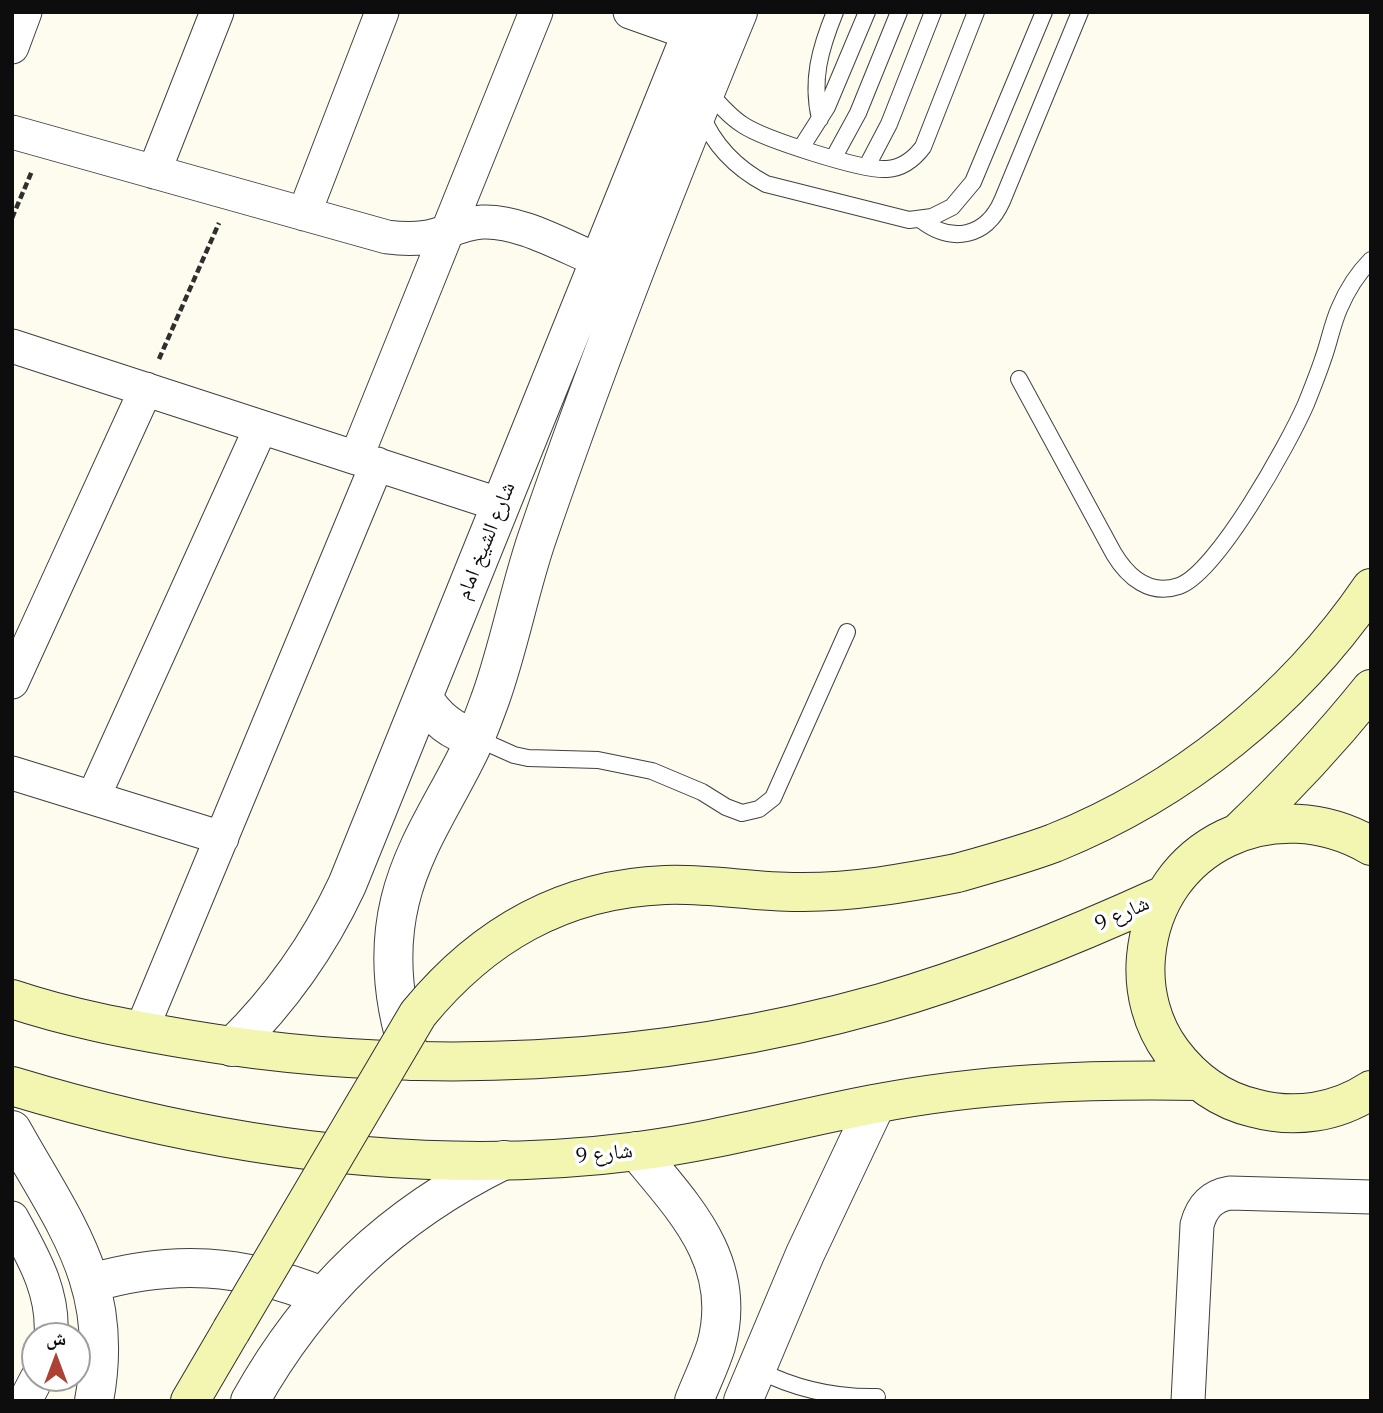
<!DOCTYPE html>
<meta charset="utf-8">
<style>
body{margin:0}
#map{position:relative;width:1383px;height:1413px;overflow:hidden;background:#fdfcee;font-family:"IBM Plex Serif","Noto Naskh Arabic",serif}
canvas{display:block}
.frame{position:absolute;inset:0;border:14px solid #0d0d0d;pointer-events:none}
.north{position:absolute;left:21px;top:1322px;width:70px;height:70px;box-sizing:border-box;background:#fff;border:2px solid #9e9e9e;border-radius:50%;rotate:0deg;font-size:19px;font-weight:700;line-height:28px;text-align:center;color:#0d0d0d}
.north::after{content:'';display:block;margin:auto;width:24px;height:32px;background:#ad4134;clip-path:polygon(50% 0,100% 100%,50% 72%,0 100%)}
</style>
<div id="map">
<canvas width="1383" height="1413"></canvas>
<div class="frame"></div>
<div class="north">ش</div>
</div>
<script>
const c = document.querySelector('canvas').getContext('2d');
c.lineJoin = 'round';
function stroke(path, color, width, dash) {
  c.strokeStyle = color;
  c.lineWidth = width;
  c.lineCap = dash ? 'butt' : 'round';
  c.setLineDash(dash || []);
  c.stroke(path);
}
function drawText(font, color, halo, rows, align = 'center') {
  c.font = font + ' "IBM Plex Serif","Noto Naskh Arabic",serif';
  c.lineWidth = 7;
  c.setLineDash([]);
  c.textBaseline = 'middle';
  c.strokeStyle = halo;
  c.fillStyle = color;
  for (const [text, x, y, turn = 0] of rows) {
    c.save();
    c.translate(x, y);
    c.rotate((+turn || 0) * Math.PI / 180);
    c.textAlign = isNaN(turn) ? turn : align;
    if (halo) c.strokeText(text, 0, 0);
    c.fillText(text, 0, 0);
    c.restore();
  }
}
const service = new Path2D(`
 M708,91C718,103 729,116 743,125C764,139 863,171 887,169C903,168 914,159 923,147L976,12
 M701,114C714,146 736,168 766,184L909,220L932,217L952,207L973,182L1044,12
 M820,119C811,80 820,49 835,12
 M801,148L827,107L867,12
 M834,157L858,113L899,12
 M867,166L889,124L933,12
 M921,220C952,244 986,237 1002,201L1080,12
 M1019,379L1114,554C1128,577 1150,596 1179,586C1217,573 1289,443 1306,404C1312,389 1318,374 1323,359C1329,343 1332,325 1339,309C1347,290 1357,274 1371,260
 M476,738L514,755L528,758L598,760L652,771L702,792L726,807L742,813L759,809L773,798L847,632
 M756,1369C795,1389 833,1398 877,1397`);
const minor = new Path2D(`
 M630,12L692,34
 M12,47L25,12
 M12,132L387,237C403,239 420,240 436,235C451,230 466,223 482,222C520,220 565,247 600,261
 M154,172L217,12
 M304,214L382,12
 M12,346L501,505
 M356,458L536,12
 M12,682L146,389
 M12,773L222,838
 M93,798L261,427
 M141,1031L377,464
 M12,1218C33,1257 54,1291 51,1336
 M25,1401L37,1378
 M1188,1401L1197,1225C1202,1206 1212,1196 1230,1193L1371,1197`);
const tertiary = new Path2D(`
 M423,697C435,718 452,732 476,738
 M232,1047C281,999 318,947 347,885L700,12
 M412,1061C394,1009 387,955 400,901C413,847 444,803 468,754C477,736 484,716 491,697C509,646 519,592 536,541C597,362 666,187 738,12
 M12,1130C65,1225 116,1285 94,1401
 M637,1151C685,1209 739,1263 716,1346C710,1365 701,1383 694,1401
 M91,1283C174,1259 242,1264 322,1296
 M250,1401C311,1292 392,1215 504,1160
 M743,1401L805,1254L876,1104`);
const secondary = new Path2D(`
 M1240,831C1287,786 1330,740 1371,689
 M1371,846C1275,790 1156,844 1146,957C1143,991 1152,1025 1172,1052C1193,1080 1220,1100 1254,1108C1294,1119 1336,1113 1371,1090
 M957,873C989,864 1022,855 1054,843C1181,792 1294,701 1371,588
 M12,999C69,1018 127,1029 186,1039C416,1078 656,1066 881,1003C979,975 1072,937 1164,895
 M12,1086C213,1147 428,1178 638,1151C717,1141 795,1119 874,1104C981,1083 1090,1079 1199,1081
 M190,1401L231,1331`);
stroke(service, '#404040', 18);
stroke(minor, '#404040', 35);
stroke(tertiary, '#404040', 40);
stroke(secondary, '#2f2f2f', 40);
stroke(new Path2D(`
 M12,218L32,171
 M159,359L219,223`), '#2f2f2f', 4.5, [7, 3.5]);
stroke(service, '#fff', 16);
stroke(minor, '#fff', 33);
stroke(tertiary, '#fff', 38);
stroke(secondary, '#f3f6b0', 38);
const secondaryBridge = new Path2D(`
 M231,1331L418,1014C482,936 561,889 665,885C711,883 757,893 803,892C855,892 906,883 957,873`);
stroke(secondaryBridge, '#2f2f2f', 40, []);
stroke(secondaryBridge, '#f3f6b0', 38);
drawText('21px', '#0d0d0d', '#fff', [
 ["شارع الشيخ امام",486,541,-68],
 ["شارع 9",1122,914,-24],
 ["شارع 9",604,1154,-6]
]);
</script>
